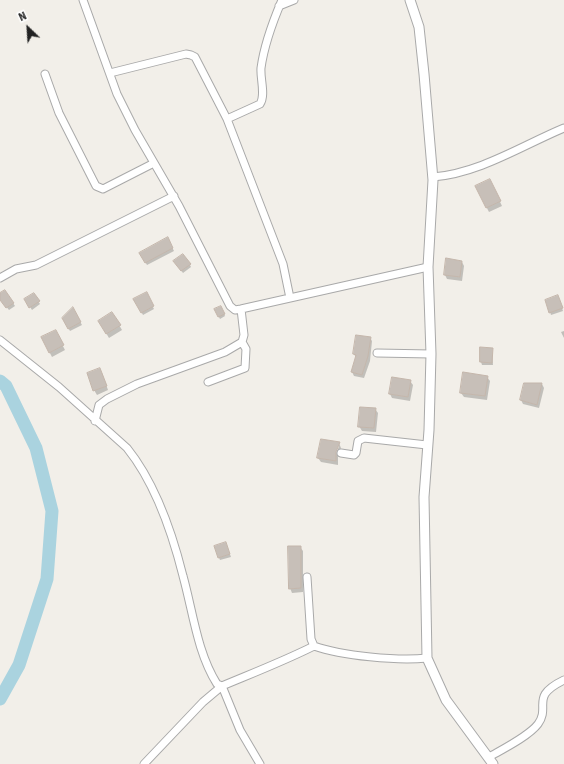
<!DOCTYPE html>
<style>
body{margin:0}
#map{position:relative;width:564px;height:764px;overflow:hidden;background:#f2efe9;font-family:"Source Sans 3",sans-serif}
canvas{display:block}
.north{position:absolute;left:8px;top:8px;width:40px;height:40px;-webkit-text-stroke:3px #fff;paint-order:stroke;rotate:335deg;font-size:11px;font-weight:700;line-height:16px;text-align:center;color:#222}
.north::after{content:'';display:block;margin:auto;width:14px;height:18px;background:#222;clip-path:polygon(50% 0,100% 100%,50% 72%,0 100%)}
</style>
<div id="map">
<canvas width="564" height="764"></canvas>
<div class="north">N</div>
</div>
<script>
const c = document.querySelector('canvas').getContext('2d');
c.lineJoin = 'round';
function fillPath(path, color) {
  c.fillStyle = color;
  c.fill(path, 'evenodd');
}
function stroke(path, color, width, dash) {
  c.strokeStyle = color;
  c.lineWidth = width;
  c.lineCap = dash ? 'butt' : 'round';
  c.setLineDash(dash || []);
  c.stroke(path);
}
fillPath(new Path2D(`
 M492,185L502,206L489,212L476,187Z
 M169,241L174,251L147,265L140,253Z
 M462,262L464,266L462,281L447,279L445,275Z
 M176,264L190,265L191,267L183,273Z
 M0,294L13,303L15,306L9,310L0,299Z
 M34,294L40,304L32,310L25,299Z
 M146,294L154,309L143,315L135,300Z
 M559,299L563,311L551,315L546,300Z
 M221,307L225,316L220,319L215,310Z
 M73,309L82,325L70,331L63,319Z
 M112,313L122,330L109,338L99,321Z
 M55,331L65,350L52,357L42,338Z
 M564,331V338L561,332Z
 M370,338L372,341L370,361L364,378L354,376L352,372L356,358L354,354Z
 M492,349L493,365H482L481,362Z
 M102,373L108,390L97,395L94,390Z
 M487,377L490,381L487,400L464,397L461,393Z
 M410,381L413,385L410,401L392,398L390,394Z
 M542,384L544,388L539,408L523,404L521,400Z
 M375,409L378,413L376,432L362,431L359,426Z
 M339,443L341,448L338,457V465L321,462L318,458ZM337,446H339L335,457L334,456Z
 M227,546L231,557L220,560L219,558Z
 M300,547L303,551V592L292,593L290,588Z`), '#0003');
stroke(new Path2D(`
 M0,381L6,386L36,448L52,511L47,579L19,665L0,699`), '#aad3df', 13);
const building = new Path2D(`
 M490,179L501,201L486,208L475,186Z
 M168,237L173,248L145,263L139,253Z
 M183,254L191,264L181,271L173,261Z
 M446,258L462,261L460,277L444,275Z
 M5,290L14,303L6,308L0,300V293Z
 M147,292L154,306L141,313L133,299Z
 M34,293L40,301L29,308L24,299Z
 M558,295L563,308L549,313L545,300Z
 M221,306L225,314L218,317L214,309Z
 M73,307L81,322L68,329L62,318Z
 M112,312L121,325L106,334L98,321Z
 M56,330L64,345L49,353L41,337Z
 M356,335L371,337L368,356L362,375L351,372L356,355L353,354Z
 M480,347L493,348L492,363L480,362Z
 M100,368L107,386L93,391L87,373Z
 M463,372L488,376L485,396L460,393Z
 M392,377L411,380L408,397L389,394Z
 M524,383H542L537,405L520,400Z
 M360,407L376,408L374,428L358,427Z
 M321,439L340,442L336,452V461L317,458Z
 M226,542L230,554L218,558L214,546Z
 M288,546H301V588L289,589Z`);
fillPath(building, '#c7bfb8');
stroke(building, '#c4b6ab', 1);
const minor = new Path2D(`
 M83,0L117,94L135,130L179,206L230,306L235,310L241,309L428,267
 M279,6L294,0
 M110,73L186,54L191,55L195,57L227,119L283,264L290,298
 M45,74L59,113L96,186L103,189L154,163
 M227,119L260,104C266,95 260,79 261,68C264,46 273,21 282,0
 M433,177C480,173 521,146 564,128
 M0,278L16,269L36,265L174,196
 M0,340L59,387L127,448C156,484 172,532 183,576C193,612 197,652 217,684L222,686C253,673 284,661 314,646
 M377,353L431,354
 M208,382L245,368L246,349L242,342
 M95,421L99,405L107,399L137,384L225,352L242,342L244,335L241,309
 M341,453L354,455L356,453L358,441L364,438L427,445
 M307,577L311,639L314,646C342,656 398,661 427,658
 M489,757C503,749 529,736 538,724C551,706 529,697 564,680
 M144,764L203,702L222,686L240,730L260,764`);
const tertiary = new Path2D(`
 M410,0L419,27L424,74L433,180L428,267L431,354L429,430L424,497L427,658L446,700L493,764`);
stroke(minor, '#a9a9a9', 9);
stroke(tertiary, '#a9a9a9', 11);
stroke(minor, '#fff', 7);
stroke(tertiary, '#fff', 9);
</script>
